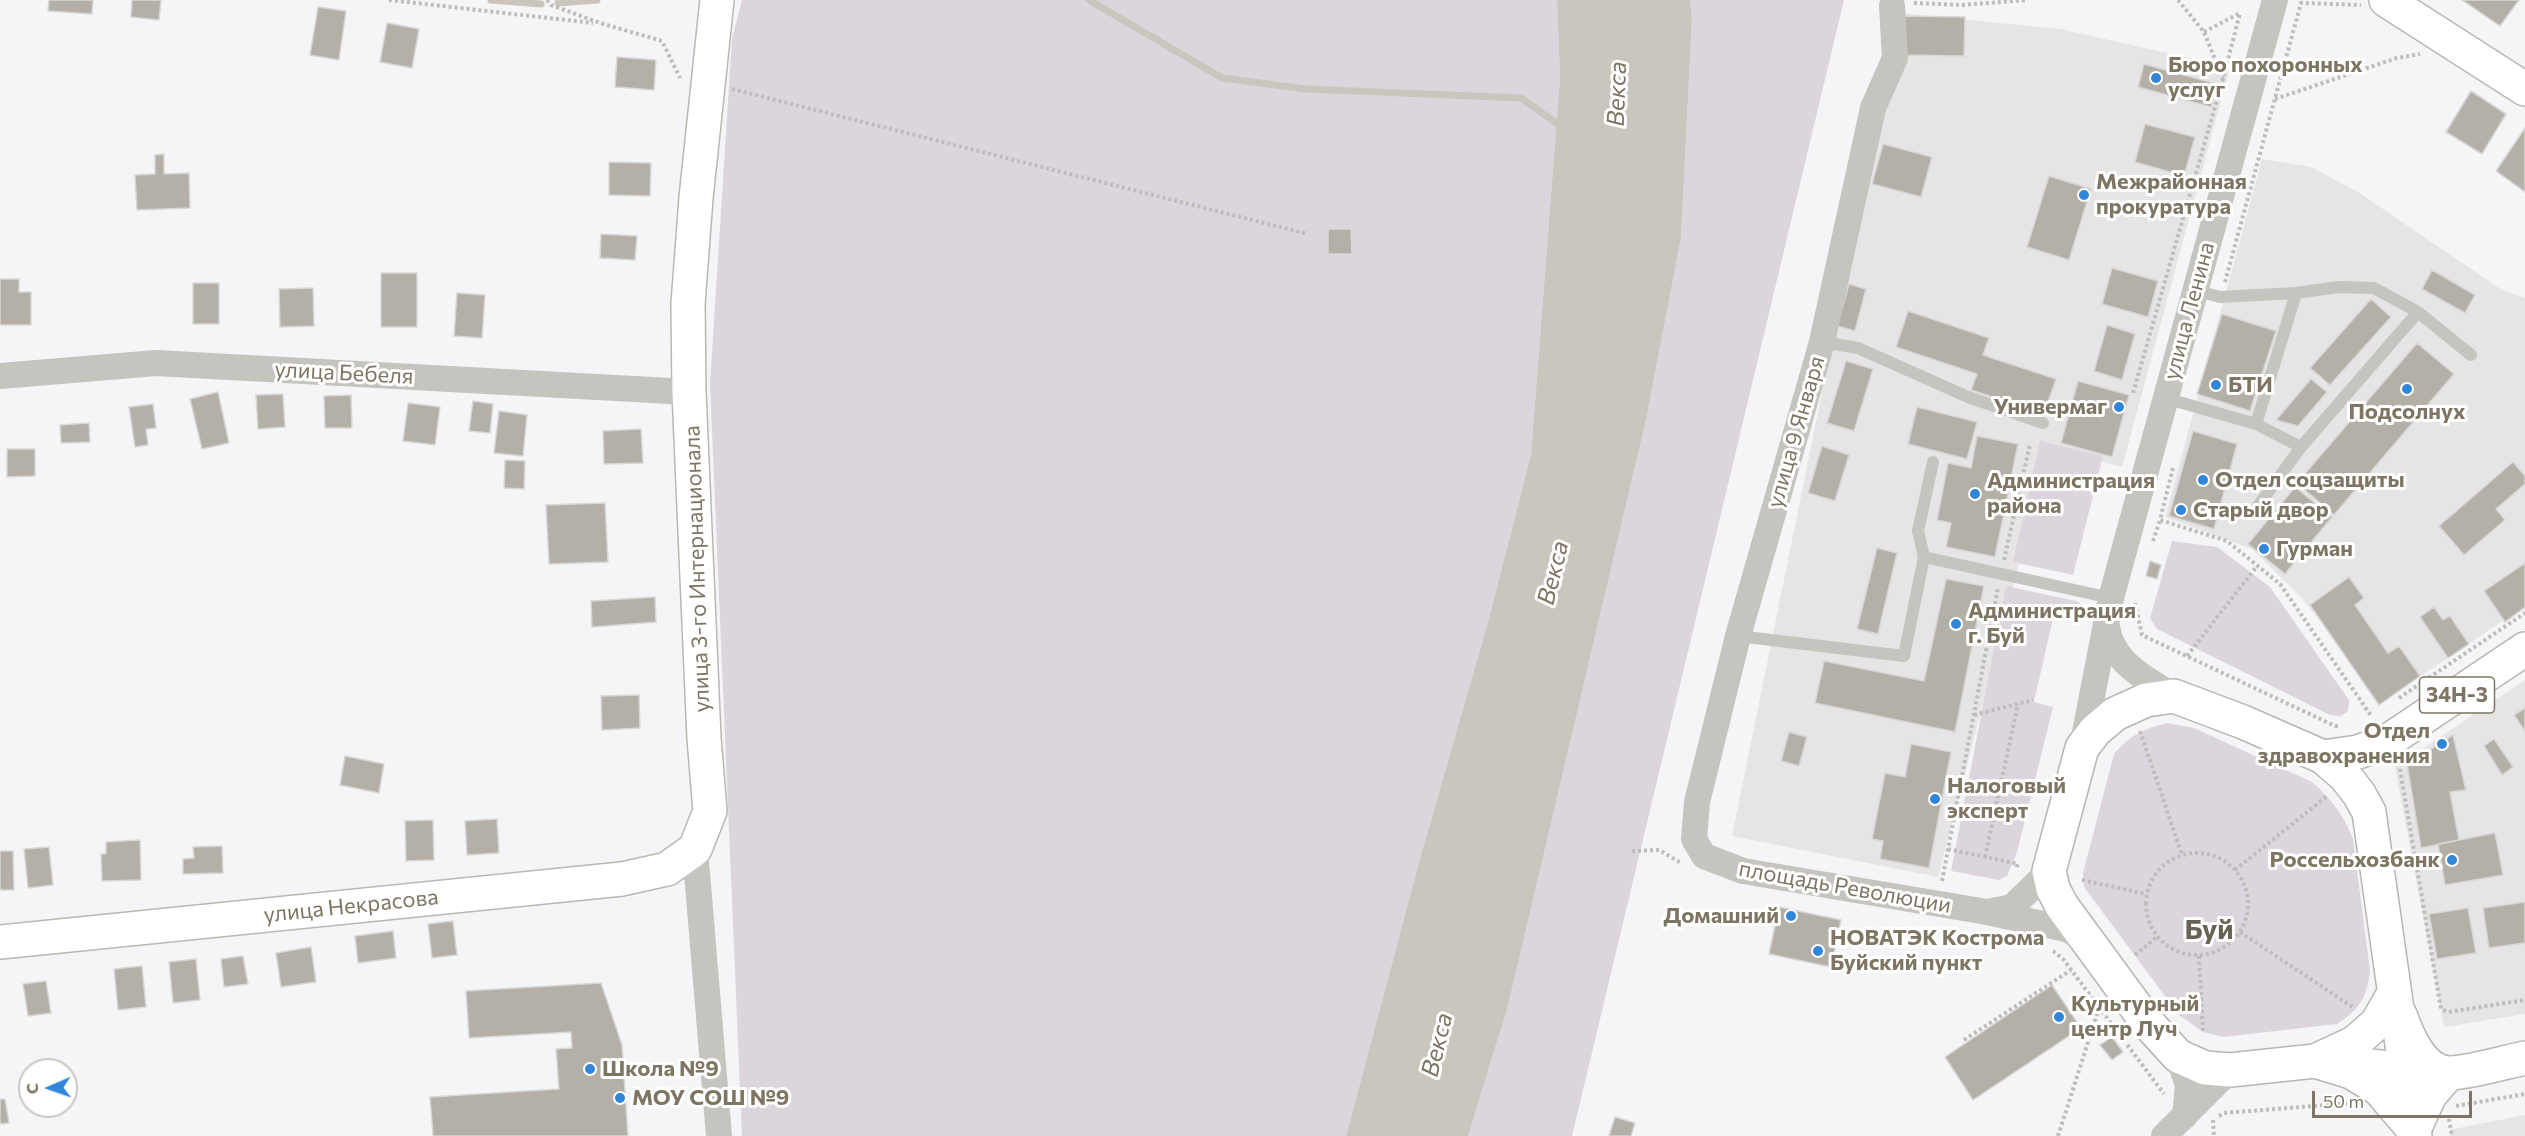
<!DOCTYPE html>
<meta charset="utf-8">
<style>
body{margin:0}
#map{position:relative;width:2525px;height:1136px;overflow:hidden;background:#f5f4f7;font-family:Commissioner,sans-serif}
canvas{display:block}
.north{position:absolute;left:18px;top:1058px;width:60px;height:60px;box-sizing:border-box;background:#fff;border:2px solid #cbc8c1;border-radius:50%;rotate:268deg;font-size:16px;font-weight:700;line-height:24px;text-align:center;color:#7e7663}
.north::after{content:'';display:block;margin:auto;width:21px;height:27px;background:#3186da;clip-path:polygon(50% 0,100% 100%,50% 72%,0 100%)}
.scale{position:absolute;left:2312px;top:1091px;width:160px;height:27px;box-sizing:border-box;border:3px solid #7e7663;border-top:0;padding-left:8px;font-size:18px;line-height:21px;white-space:nowrap;color:#7e7663;-webkit-text-stroke:4px #fff;paint-order:stroke}
</style>
<div id="map">
<canvas width="2525" height="1136"></canvas>
<div class="north">С</div>
<div class="scale">50 m</div>
</div>
<script>
const c = document.querySelector('canvas').getContext('2d');
c.lineJoin = 'round';
function fillPath(path, color) {
  c.fillStyle = color;
  c.fill(path, 'evenodd');
}
function stroke(path, color, width, dash) {
  c.strokeStyle = color;
  c.lineWidth = width;
  c.lineCap = dash ? 'butt' : 'round';
  c.setLineDash(dash || []);
  c.stroke(path);
}
function drawText(font, color, halo, rows, align = 'center') {
  c.font = font + ' Commissioner,sans-serif';
  c.lineWidth = 6;
  c.setLineDash([]);
  c.textBaseline = 'middle';
  c.strokeStyle = halo;
  c.fillStyle = color;
  for (const [text, x, y, turn = 0] of rows) {
    c.save();
    c.translate(x, y);
    c.rotate((+turn || 0) * Math.PI / 180);
    c.textAlign = isNaN(turn) ? turn : align;
    if (halo) c.strokeText(text, 0, 0);
    c.fillText(text, 0, 0);
    c.restore();
  }
}
fillPath(new Path2D(`
 M1899,13L2060,29L2230,67L2122,467L2049,448L1938,877L1732,836Z
 M2262,159L2311,167L2358,192L2502,290L2525,298V606L2385,700L2301,597L2252,549L2165,517Z
 M2525,680V1014L2444,1027L2395,767Z
 M2525,1115V1136H2450L2449,1130Z`), '#e6e4e5');
fillPath(new Path2D(`
 M742,0H1557L1560,78L1531,454L1488,622L1419,862L1346,1136H742L710,384L732,39Z
 M1690,0H1844L1572,1136H1468L1508,1006L1646,420L1681,238L1692,19Z
 M2040,441L2103,456L2073,575L2013,562Z
 M2172,541L2217,547L2270,587L2349,700L2348,711L2341,716L2330,715L2157,629L2150,618Z
 M2006,586L2076,601L2083,605L2082,620L2054,614L2034,702L2053,707L2017,852L2007,876L1999,880L1951,871Z
 M2167,723L2194,728L2312,782C2331,799 2344,815 2353,839L2370,971C2367,998 2359,1010 2337,1024L2223,1037L2203,1032L2179,1015L2084,887L2083,873L2114,754C2129,736 2143,729 2167,723Z`), '#ddd5de');
fillPath(new Path2D(`
 M1557,0H1690L1692,19L1681,238L1646,420L1508,1006L1468,1136H1346L1419,862L1488,622L1531,454L1560,78Z`), '#cac5bd');
stroke(new Path2D(`
 M491,0L541,4
 M1089,0L1222,78L1306,89L1521,98L1562,127
 M558,3L597,0`), '#cac5bd', 7);
const building = new Path2D(`
 M49,0H93L92,14L48,11Z
 M132,0H161L159,20L131,17Z
 M2462,0H2519L2500,26Z
 M318,7L346,11L339,60L310,55Z
 M1904,16L1965,17L1964,56L1903,55Z
 M387,23L419,29L412,68L380,62Z
 M617,57L656,60L654,90L615,87Z
 M2144,64L2217,84L2211,107L2138,87Z
 M2471,91L2506,114L2482,154L2446,132Z
 M2145,124L2195,137L2184,176L2135,162Z
 M2525,128V192L2496,171Z
 M1883,144L1932,157L1921,197L1872,184Z
 M164,154V174L189,173L190,208L137,210L135,175L155,174V155Z
 M609,162L651,163L650,196L609,195Z
 M2049,176L2091,189L2069,260L2027,247Z
 M1328,229H1351L1352,254H1328Z
 M601,234L637,236L635,260L600,258Z
 M2112,268L2158,281L2148,317L2102,304Z
 M2432,270L2475,295L2465,313L2422,289Z
 M381,273H417V327H381Z
 M0,279H19V292H31V325H0Z
 M193,283H219V324H193Z
 M1849,284L1866,289L1855,331L1837,326Z
 M313,288L314,326L280,327L279,289Z
 M457,293L485,295L482,338L454,336Z
 M2371,299L2391,317L2330,385L2310,368Z
 M1908,311L1989,338L1983,355L2056,379L2044,414L1971,390L1977,374L1896,347Z
 M2222,314L2276,331L2250,411L2197,394Z
 M2107,325L2135,334L2122,380L2094,371Z
 M2417,343L2454,374L2334,515L2297,483Z
 M1846,361L1873,369L1854,431L1827,423Z
 M2311,379L2327,392L2298,426L2276,420Z
 M2078,381L2129,395L2112,457L2061,443Z
 M218,392L229,443L202,449L190,399Z
 M283,394L285,427L258,429L256,395Z
 M351,395L352,428H325L324,396Z
 M473,401L493,404L490,433L469,431Z
 M408,403L440,407L435,445L403,441Z
 M153,404L156,428L146,429L148,445L135,447L129,407Z
 M1917,407L1977,422L1967,459L1908,444Z
 M499,411L527,415L523,456L494,453Z
 M89,423L90,442L61,443L60,425Z
 M641,429L643,463L604,464L603,431Z
 M2193,431L2237,444L2214,529L2169,516Z
 M1977,436L2018,444L1995,557L1946,547L1951,523L1937,520L1948,463L1971,468Z
 M1822,446L1849,455L1835,501L1808,493Z
 M7,449H35V476L7,477Z
 M505,460L525,461L524,489L504,488Z
 M2513,462L2525,476V484L2496,509L2505,520L2464,555L2439,526Z
 M2295,487L2332,517L2285,574L2248,544Z
 M605,503L608,562L549,564L546,505Z
 M1877,548L1897,553L1878,634L1857,629Z
 M2150,561L2161,565L2157,579L2146,576Z
 M2525,563V607L2505,622L2484,591Z
 M2349,577L2364,598L2355,605L2388,653L2399,646L2420,676L2379,705L2310,605Z
 M1946,579L1984,586L1955,732L1815,703L1824,661L1924,681Z
 M655,597L656,622L592,627L591,601Z
 M2434,607L2443,620L2450,616L2469,644L2448,658L2420,617Z
 M639,695L640,728L602,730L601,696Z
 M2525,708V731L2514,715Z
 M1789,732L1807,737L1799,766L1781,761Z
 M2453,735L2466,790L2450,792L2459,840L2421,848L2407,764Z
 M2494,739L2513,767L2502,775L2484,746Z
 M1911,744L1951,752L1929,868L1880,859L1883,841L1872,839L1885,773L1905,777Z
 M345,756L384,764L379,793L340,785Z
 M497,819L499,853L467,855L465,821Z
 M433,820L434,860L406,861L405,821Z
 M2495,833L2503,875L2445,885L2438,844Z
 M140,840L141,880L102,881L101,854H106V842Z
 M222,846L223,873L183,874V859L194,858L193,847Z
 M49,847L53,885L28,888L24,849Z
 M0,851H13L14,890H0Z
 M2525,902V943L2489,948L2483,908Z
 M1779,907L1841,920L1831,967L1769,954Z
 M2468,908L2476,953L2437,959L2429,914Z
 M453,921L457,955L432,958L428,924Z
 M393,931L396,958L358,963L355,936Z
 M311,947L316,982L281,987L276,953Z
 M243,956L248,984L224,987L221,959Z
 M196,959L200,1000L173,1003L169,962Z
 M142,966L146,1007L118,1010L114,969Z
 M46,981L51,1013L28,1016L23,984Z
 M601,983L622,1045L628,1136H433L430,1097L559,1089L556,1049L572,1048L571,1032L469,1038L466,991Z
 M2052,985L2081,1028L1973,1100L1945,1057Z
 M2112,1037L2123,1052L2112,1060L2100,1045Z
 M0,1099H5L9,1123L0,1124Z
 M1615,1117L1635,1123L1631,1136H1609Z`);
fillPath(building, '#b5b0a7');
stroke(building, '#d7d7d8', 1.5);
const secondary = new Path2D(`
 M2386,0L2525,89
 M0,942L622,879L667,869L695,849L710,811L704,738L689,392L688,304L696,198L717,0
 M2400,1015C2408,1037 2422,1073 2450,1073C2468,1073 2506,1062 2525,1058
 M2328,1062L2432,1072
 M2414,1130L2430,1095L2449,1073`);
const primary = new Path2D(`
 M2323,757L2358,752L2388,741L2525,649
 M2393,995L2377,1023L2354,1043L2315,1061L2230,1070L2205,1068L2178,1056L2147,1022L2062,906L2053,889L2049,871L2082,748L2095,731L2115,714L2146,700L2174,696L2243,722L2323,757L2345,776L2359,794L2369,812L2415,1136
 M2315,1061L2351,1072L2379,1089L2414,1130`);
stroke(secondary, '#bbb8b1', 36);
stroke(primary, '#b9b6b0', 36);
stroke(new Path2D(`
 M389,0L593,23
 M547,0L551,5L600,23L662,41L680,78
 M2178,0L2204,32L2223,79
 M1914,3L1962,5L2027,0
 M2204,32L2240,13
 M732,89L1308,234
 M2275,99L2397,58L2420,54
 M2225,282L2301,3L2361,5
 M2133,393L2223,79L2240,13
 M2173,468L2160,520L2227,541L2280,584L2372,717
 M2153,541L2160,520
 M2004,560L2030,444
 M2135,603L2142,635L2335,726H2339
 M2187,656L2257,566
 M2399,698L2525,613
 M1974,715L2033,700
 M2140,731L2182,855
 M2401,763L2400,769L2441,1009L2448,1012L2525,1000
 M1948,849L2018,864L2016,869
 M1632,851L1659,850L1681,863
 M2146 904a51 51 0 1 1 102 0a51 51 0 1 1-102 0Z
 M1985,857L2018,704
 M2235,870L2327,796
 M2082,880L2146,894
 M1942,881L1998,588
 M2240,932L2354,1008
 M2053,951L2063,959L2164,1094
 M2135,955L2157,937
 M2199,956L2203,1032
 M1964,1040L2071,970
 M2456,1106L2525,1094
 M2219,1116L2224,1113L2352,1103
 M2449,1119L2452,1136
 M2213,1120L2214,1136
 M2058,1136L2099,1008`), '#bebdb9', 4, [3, 3]);
stroke(new Path2D(`
 M2194,290L2220,297L2296,293L2338,287L2374,288L2418,312L2471,355
 M1822,342L1858,348L1968,397L2043,423
 M2165,398L2256,424L2301,447
 M2256,424L2296,293
 M2258,506L2301,447L2418,312
 M1924,557L2111,598
 M1738,636L1904,656L1924,557L1918,531L1933,462`), '#c6c4be', 12);
stroke(new Path2D(`
 M1892,6L1895,58L1873,108L1822,342L1738,636L1697,802L1694,839L1704,856L1743,871L1987,912L2066,929L2087,940
 M0,376L156,363L689,392
 M2106,623C2108,630 2109,639 2113,645C2124,669 2153,683 2174,696
 M2082,748L2111,598L2275,0
 M695,849L719,1136
 M1988,912L2012,907L2049,871
 M2178,1056L2188,1085L2185,1116
 M2164,1136L2230,1070`), '#c6c4be', 26);
stroke(secondary, '#fff', 33);
stroke(primary, '#fff', 33);
for (const [x, y, r, color] of [
 [2156,78,6,"#3186da"],
 [2084,195,6,"#3186da"],
 [2216,385,6,"#3186da"],
 [2407,389,6,"#3186da"],
 [2119,407,6,"#3186da"],
 [2203,480,6,"#3186da"],
 [1975,494,6,"#3186da"],
 [2181,510,6,"#3186da"],
 [2264,549,6,"#3186da"],
 [1956,624,6,"#3186da"],
 [2442,744,6,"#3186da"],
 [1935,799,6,"#3186da"],
 [2452,860,6,"#3186da"],
 [1791,916,6,"#3186da"],
 [1818,951,6,"#3186da"],
 [2059,1017,6,"#3186da"],
 [590,1069,6,"#3186da"],
 [620,1098,6,"#3186da"]
]) {
  const dot = new Path2D();
  dot.arc(x, y, r, 0, 2 * Math.PI);
  c.fillStyle = color;
  c.fill(dot);
  stroke(dot, '#fff', 2);
}
for (const [x, y, w] of [
 [2457,695,75]
]) {
  const box = new Path2D();
  box.roundRect(x - w / 2, y - 18, w, 36, 4.5);
  c.fillStyle = '#fff';
  c.fill(box);
  stroke(box, '#7e7663', 1.5);
}
drawText('bold 21px', '#7e7663', null, [
 ["34Н-3",2457,695]
]);
drawText('bold 22px', '#7e7663', '#fff', [
 ["Бюро похоронных",2168,65],
 ["услуг",2168,90],
 ["Межрайонная",2096,182],
 ["прокуратура",2096,207],
 ["БТИ",2228,385],
 ["Универмаг",2107,407,"right"],
 ["Подсолнух",2407,412,"center"],
 ["Отдел соцзащиты",2215,480],
 ["Администрация",1987,481],
 ["района",1987,506],
 ["Старый двор",2193,510],
 ["Гурман",2276,549],
 ["Администрация",1968,611],
 ["г. Буй",1968,636],
 ["Отдел",2430,731,"right"],
 ["здравохранения",2430,756,"right"],
 ["Налоговый",1947,786],
 ["эксперт",1947,811],
 ["Россельхозбанк",2440,860,"right"],
 ["Домашний",1779,916,"right"],
 ["НОВАТЭК Кострома",1830,938],
 ["Буйский пункт",1830,963],
 ["Культурный",2071,1004],
 ["центр Луч",2071,1029],
 ["Школа №9",602,1069],
 ["МОУ СОШ №9",632,1098]
], 'left');
drawText('22px', '#7e7663', '#fff', [
 ["улица Ленина",2189,311,-75],
 ["улица Бебеля",344,373,3],
 ["улица 9 Января",1796,432,-74],
 ["улица 3-го Интернационала",697,569,-92],
 ["площадь Революции",1845,887,10],
 ["улица Некрасова",351,906,-6]
]);
drawText('italic 24px', '#7f7363', '#fff', [
 ["Векса",1617,94,-88],
 ["Векса",1553,573,-76],
 ["Векса",1437,1045,-76]
]);
drawText('bold 28px', '#696355', '#fff', [
 ["Буй",2209,930]
]);
</script>
